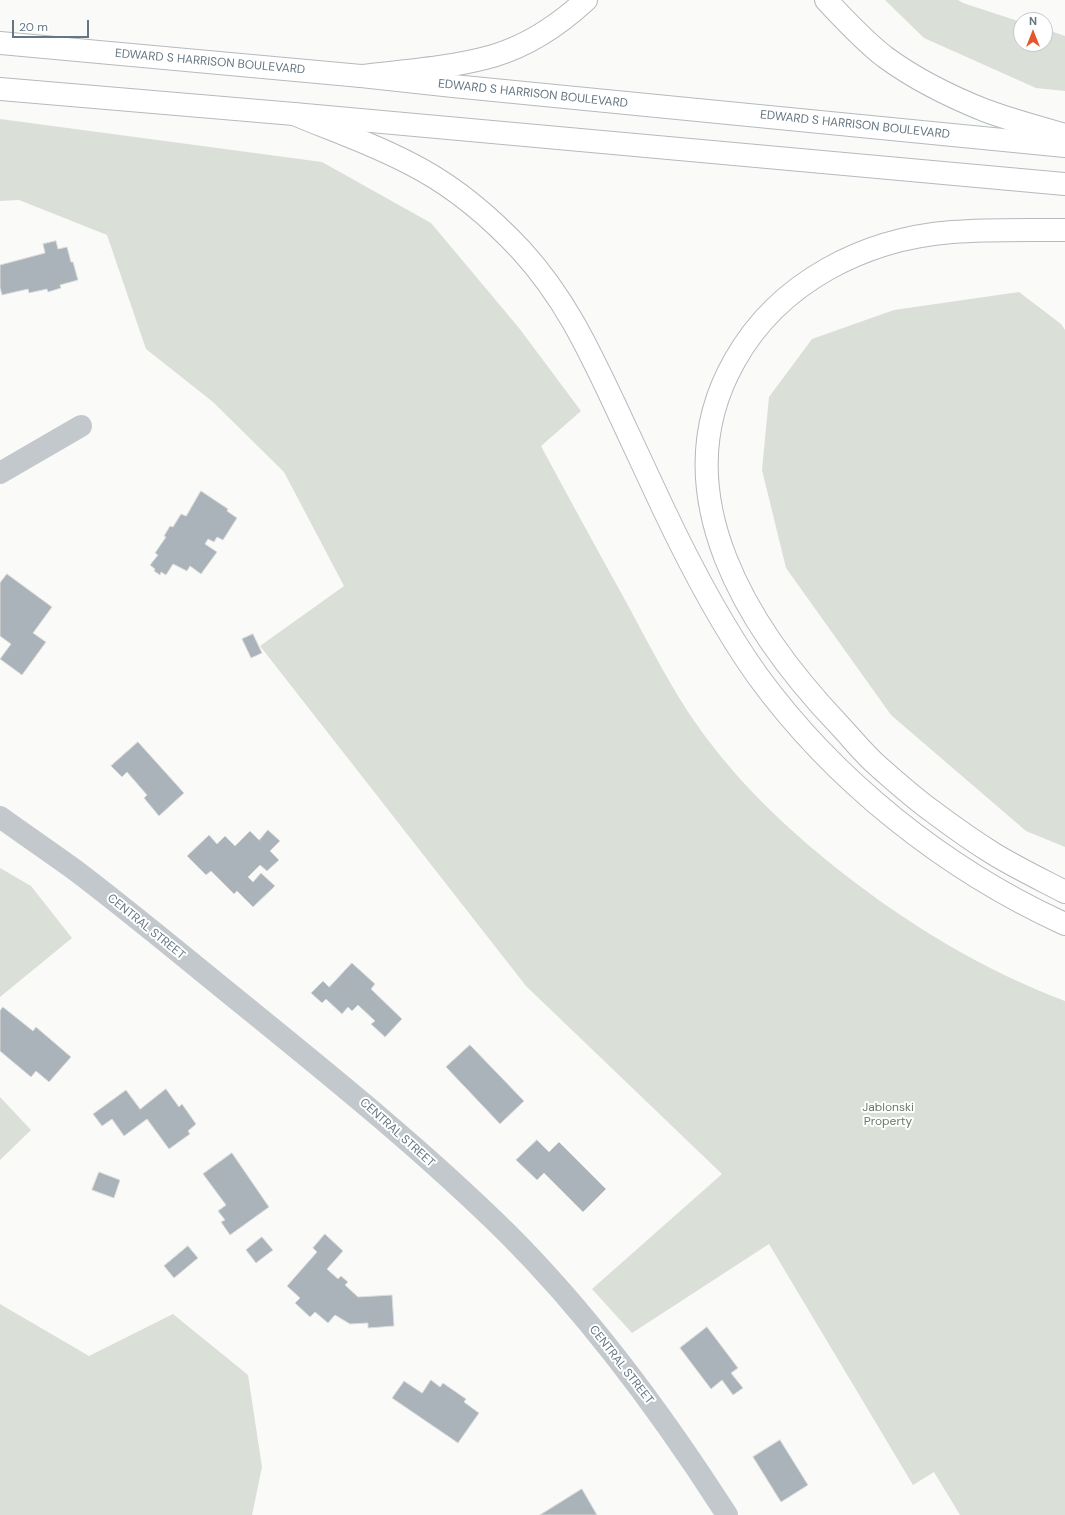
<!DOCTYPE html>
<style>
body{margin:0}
#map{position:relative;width:1065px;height:1515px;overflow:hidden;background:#fafaf8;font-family:"DM Sans",sans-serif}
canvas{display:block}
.north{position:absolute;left:1013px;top:12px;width:40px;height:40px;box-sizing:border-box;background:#fff;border:1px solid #c1c8cd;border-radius:50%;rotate:0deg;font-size:11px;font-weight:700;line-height:16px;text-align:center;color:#657683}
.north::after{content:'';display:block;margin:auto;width:14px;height:18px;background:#e4572e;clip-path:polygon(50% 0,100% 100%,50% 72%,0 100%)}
.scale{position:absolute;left:12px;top:20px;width:77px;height:18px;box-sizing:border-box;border:2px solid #657683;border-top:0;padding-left:5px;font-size:12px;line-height:14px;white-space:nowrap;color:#657683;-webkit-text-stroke:3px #fff;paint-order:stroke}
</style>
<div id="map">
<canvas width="1065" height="1515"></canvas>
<div class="north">N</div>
<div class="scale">20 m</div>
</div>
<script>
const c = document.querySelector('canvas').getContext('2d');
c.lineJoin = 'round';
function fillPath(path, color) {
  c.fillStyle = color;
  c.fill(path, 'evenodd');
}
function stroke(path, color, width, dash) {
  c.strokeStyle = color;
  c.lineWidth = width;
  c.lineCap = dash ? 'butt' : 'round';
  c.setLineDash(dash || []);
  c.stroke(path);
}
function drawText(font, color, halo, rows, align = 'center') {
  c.font = font + ' "DM Sans",sans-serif';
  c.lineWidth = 4;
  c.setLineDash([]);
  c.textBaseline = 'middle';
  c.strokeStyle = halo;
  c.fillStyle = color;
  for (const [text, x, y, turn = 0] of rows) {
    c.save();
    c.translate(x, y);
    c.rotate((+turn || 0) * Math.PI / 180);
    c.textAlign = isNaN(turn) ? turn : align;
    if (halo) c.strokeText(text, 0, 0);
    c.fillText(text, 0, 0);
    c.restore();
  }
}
fillPath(new Path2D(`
 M885,0H958L963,3L1021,22V44H1045V29L1065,36V91L1036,88L924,38Z
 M0,119L322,162L431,223L519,328L581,411L541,446C570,500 600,555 630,609C651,648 671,688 697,725C738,783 785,827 840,871C909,925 983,970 1065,1001V1515H960L934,1472L913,1485L769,1244L632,1333L592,1289L722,1174L526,986L260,646L344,586L284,472L213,402L146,349L107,235L19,200L0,201Z
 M1019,292L1061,324L1065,330V847L1026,831L891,715L786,568L762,470L769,397L812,339L894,310Z
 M0,868L31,886L72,938L0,997Z
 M0,1097L31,1130L0,1160Z
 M0,1304L89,1356L173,1314L248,1375L262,1467L252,1515H0Z`), '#dadfd7');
const building = new Path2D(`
 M56,241L58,249L67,247L71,262H73L78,280L60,285L61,288L48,292L47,289L29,293L28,289L2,295L0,287V265L45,253L43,244Z
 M201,491L228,509L227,511L237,518L223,540L217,537L214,542L208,539L205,544L217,552L201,574L190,566L187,571L173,564L166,575L161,572L160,575L154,571L155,569L150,565L158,555L155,553L166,537L164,536L170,526L173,527L181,514L186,516Z
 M7,574L52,607L33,633L46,642L22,675L0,659L11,644L0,636V583Z
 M253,634L262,653L251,658L242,639Z
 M138,742L184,793L159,816L144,798L147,795L127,772L122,777L111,766Z
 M268,830L280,841L270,851L279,860L267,871L260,865L248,877L253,882L261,873L275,886L253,907L237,891L234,894L211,871L206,875L187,856L209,835L217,844L225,836L235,846L250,831L259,840Z
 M352,963L375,984L371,989L402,1019L385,1037L371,1024L375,1021L358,1005L352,1011L348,1007L342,1014L326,999L322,1003L311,993L323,981L329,987Z
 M3,1007L33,1031L36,1027L71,1057L49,1082L36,1071L31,1077L0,1051V1011Z
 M470,1045L524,1101L500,1124L446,1067Z
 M166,1089L179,1107L182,1104L196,1124L188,1131L190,1134L169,1149L147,1119L124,1136L112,1119L102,1126L93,1114L126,1090L140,1109Z
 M537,1140L549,1152L559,1142L606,1189L583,1212L544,1173L537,1180L516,1160Z
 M232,1153L269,1207L230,1235L221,1222L225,1220L218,1211L226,1205L203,1174Z
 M99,1172L120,1180L114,1198L92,1190Z
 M325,1234L343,1251L327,1269L338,1279L341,1276L348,1282L345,1285L358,1297L392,1295L394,1326L368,1328V1323L350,1324L335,1315L328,1323L315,1312L310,1317L295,1303L300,1298L287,1286L317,1252L313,1248Z
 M262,1237L273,1250L256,1263L246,1250Z
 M188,1246L198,1258L174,1278L164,1266Z
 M707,1327L738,1368L731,1373L743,1388L733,1395L722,1380L711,1389L680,1348Z
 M431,1380L440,1387L443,1383L466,1399L464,1402L479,1413L458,1443L392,1398L404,1381L422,1393Z
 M780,1440L808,1485L781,1502L753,1457Z
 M582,1489L597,1515H540Z`);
fillPath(building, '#aab3b9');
stroke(building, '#dcdcda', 1);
const major = new Path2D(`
 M0,43L361,76L453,86L1065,146
 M0,89L294,114L1065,184`);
const highway = new Path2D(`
 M826,0C845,20 863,40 885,57C915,79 949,96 984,110C1010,120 1038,127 1065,135
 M361,76C405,71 450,68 493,56C527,46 560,24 586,0
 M294,114C337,132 381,147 422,170C458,190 492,219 521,250C564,297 587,346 614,403C630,438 647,473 663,508C690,565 720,623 757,675C834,781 946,870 1065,924
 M1065,230C1028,230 990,229 952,232C864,239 779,282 735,360C659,493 750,632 842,728C854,741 865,755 879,767C896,782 914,798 932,811C952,826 973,841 994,854C1017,868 1042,880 1065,892`);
stroke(major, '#b5babe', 24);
stroke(highway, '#b4b9bd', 24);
stroke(new Path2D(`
 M0,473L81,426
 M0,817C25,835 50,852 75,870C133,914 189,961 246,1007C336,1080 426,1153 508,1234C592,1318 663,1415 727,1515`), '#c3c8cc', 22);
stroke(major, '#fff', 22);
stroke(highway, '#fff', 22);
drawText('12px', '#657683', '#fff', [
 ["EDWARD S HARRISON BOULEVARD",210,62,5],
 ["EDWARD S HARRISON BOULEVARD",533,94,6],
 ["EDWARD S HARRISON BOULEVARD",855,125,6],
 ["CENTRAL STREET",146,927,39],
 ["CENTRAL STREET",397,1133,42],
 ["CENTRAL STREET",621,1365,52]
]);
drawText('12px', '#687a64', '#fff', [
 ["Jablonski",888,1108],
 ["Property",888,1122]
]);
</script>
